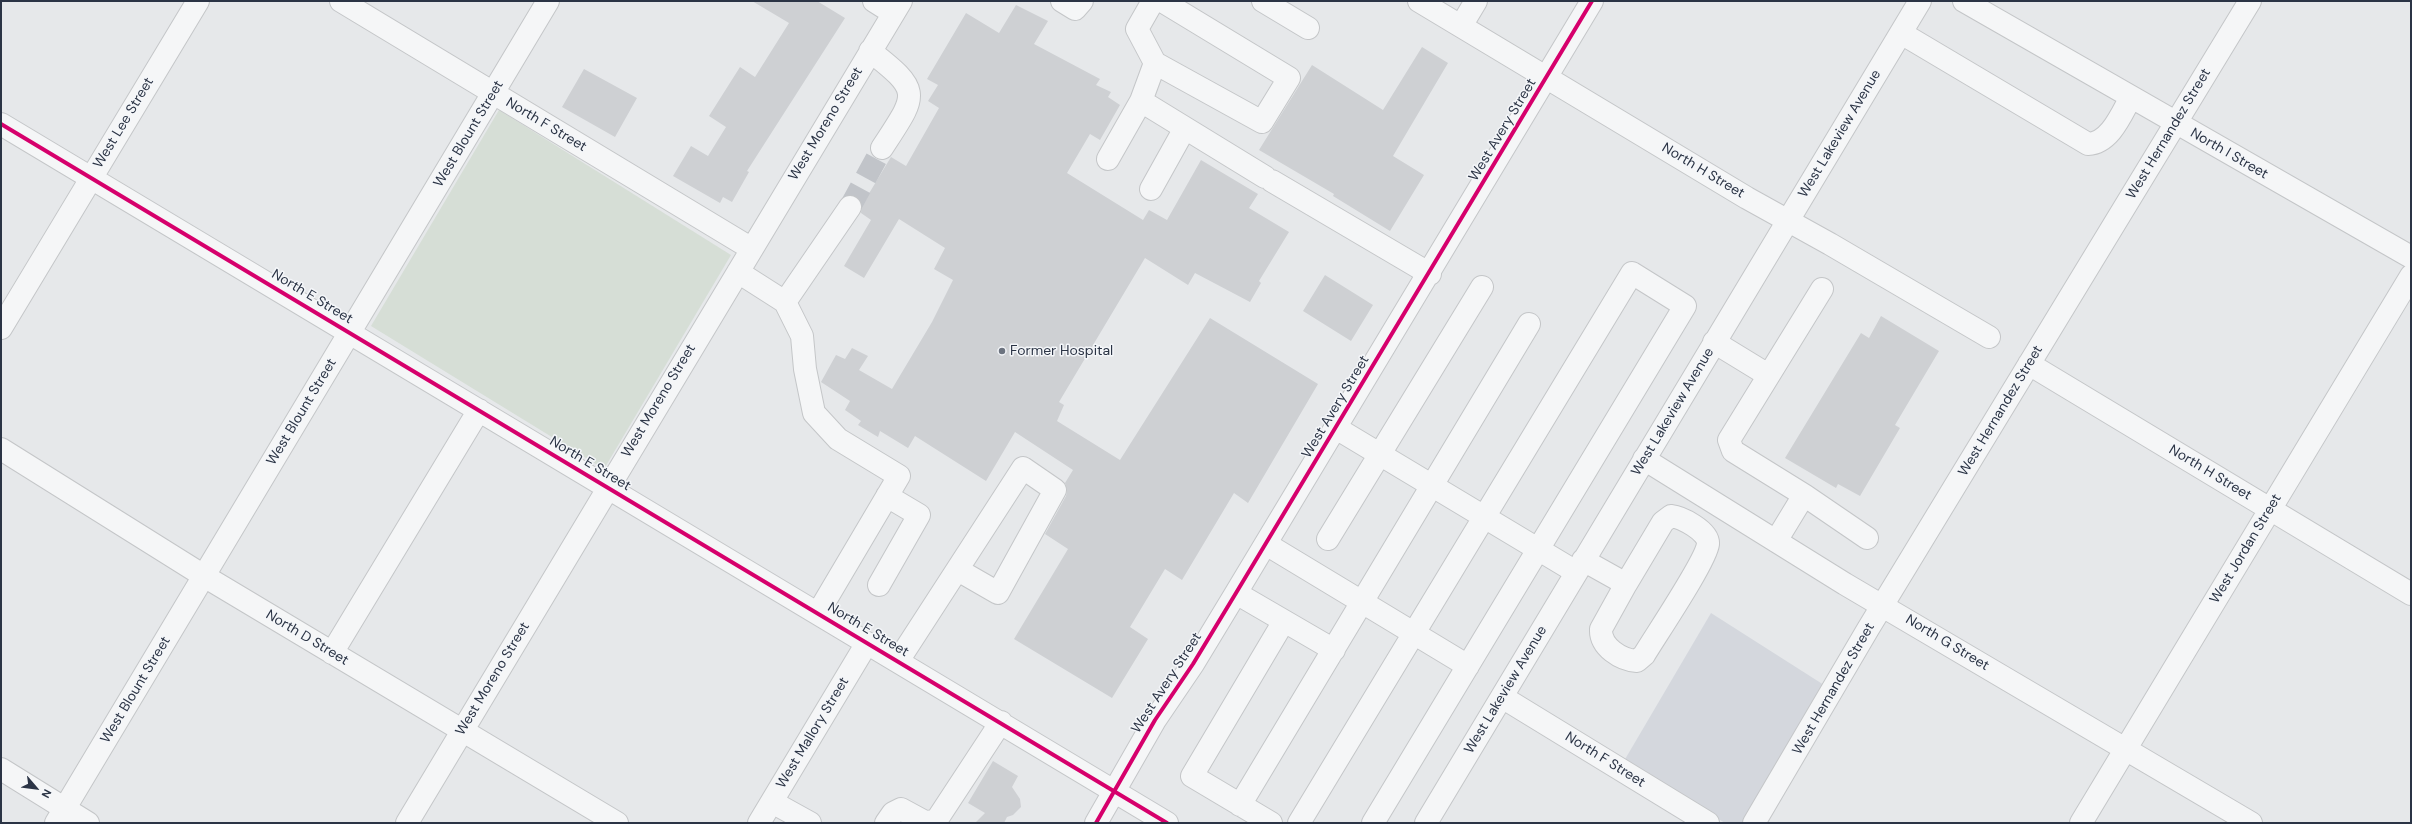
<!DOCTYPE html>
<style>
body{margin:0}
#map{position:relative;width:2412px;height:824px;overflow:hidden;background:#e6e8ea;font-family:"DM Sans",sans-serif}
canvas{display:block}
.frame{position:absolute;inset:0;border:2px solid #2b3445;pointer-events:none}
.north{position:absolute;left:16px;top:768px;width:40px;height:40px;-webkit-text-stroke:3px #f4f6f9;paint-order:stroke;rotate:118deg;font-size:11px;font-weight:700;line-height:16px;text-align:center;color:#2b3445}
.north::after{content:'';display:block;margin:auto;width:14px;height:18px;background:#2b3445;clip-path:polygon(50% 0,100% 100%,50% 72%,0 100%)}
</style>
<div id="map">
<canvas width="2412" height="824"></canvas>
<div class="frame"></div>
<div class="north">N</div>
</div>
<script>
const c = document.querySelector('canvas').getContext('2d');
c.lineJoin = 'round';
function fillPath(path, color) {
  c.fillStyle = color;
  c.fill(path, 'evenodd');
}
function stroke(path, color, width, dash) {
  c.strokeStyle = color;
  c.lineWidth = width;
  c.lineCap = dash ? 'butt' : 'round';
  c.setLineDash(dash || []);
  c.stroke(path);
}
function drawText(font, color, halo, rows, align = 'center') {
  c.font = font + ' "DM Sans",sans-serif';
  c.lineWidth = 3;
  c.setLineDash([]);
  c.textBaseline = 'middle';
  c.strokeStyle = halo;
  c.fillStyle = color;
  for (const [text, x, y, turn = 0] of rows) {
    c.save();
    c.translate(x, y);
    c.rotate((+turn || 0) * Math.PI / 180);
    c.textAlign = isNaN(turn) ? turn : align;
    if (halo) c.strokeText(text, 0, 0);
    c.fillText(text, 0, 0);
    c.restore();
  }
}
fillPath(new Path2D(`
 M1711,613L1824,685L1742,823H1725L1624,761Z`), '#d4d7dd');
fillPath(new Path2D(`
 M499,110L731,255L604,469L371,326Z`), '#d6ded6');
fillPath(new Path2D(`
 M752,1H817L845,18L747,171L749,172L732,202L723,197L720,203L673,176L691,146L708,156L726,127L709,116L740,67L755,77L789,23Z
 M1016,5L1048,21L1034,44L1100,79L1096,85L1111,92L1108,97L1120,105L1100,140L1090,134L1067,173L1143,220L1149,210L1167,220L1201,160L1258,194L1249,208L1289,232L1259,281L1261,283L1250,302L1195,273L1188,285L1145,258L1059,402L1064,405L1057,421L1120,460L1210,318L1318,384L1248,503L1234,493L1182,580L1165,569L1130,627L1148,639L1112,698L1014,639L1068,549L1045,534L1066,496L1067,490L1065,483L1073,470L1015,432L986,481L915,436L908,448L880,431L878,437L858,425L861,421L845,410L850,401L821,382L836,355L845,359L852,348L868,356L859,370L892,389L932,322L953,280L934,269L945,248L899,219L864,278L844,266L871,220L861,213L862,205L891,157L906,166L939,108L928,101L938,85L927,79L966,13L999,33Z
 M1422,47L1448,63L1393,156L1424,175L1390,231L1333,196L1334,194L1259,150L1312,65L1383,110Z
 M584,69L637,98L615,137L562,107Z
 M1325,275L1373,305L1351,341L1303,311Z
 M1881,316L1939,351L1895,425L1900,428L1860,496L1838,484L1836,488L1785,458L1861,333L1869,338Z
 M993,761L1018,776L1012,787L1020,799L1021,807L1013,815L1007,817L1004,823H975L985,813L968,803Z`), '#ced0d3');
stroke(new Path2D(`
 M850,207L882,148`), '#c1c4c9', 22, [22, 11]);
const minor = new Path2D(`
 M341,1L752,249
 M874,1L893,13
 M1062,1L1075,9L1082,1
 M1263,1L1308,28
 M1419,1L1747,198L1830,244L1989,337
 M1964,1L2411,257
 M1461,26L1476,1
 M1901,33L2088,144C2110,143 2121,115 2131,97
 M870,51C923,92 917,94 882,148
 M1155,63L1262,122L1289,78L1162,1
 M1141,101L1155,63L1137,29L1153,1
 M1,124L1167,823
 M1108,159L1141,101L1265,177
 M1272,181L1430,274
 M1151,189L1185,128
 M738,272L785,302L802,336L805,369L814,413L838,439L899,476L818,613
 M785,302L850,207
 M1,328L198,1
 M1714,342L1768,375
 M2029,364L2411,594
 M1336,428L1576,572
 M1,449L204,576L617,823
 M1644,459L1845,584L2251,823
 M1804,495L1867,538
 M1328,539L1482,287
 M1776,541L1804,495L1733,451L1729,440L1822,289
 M1266,544L1468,666
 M1583,560L1626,584L1601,629C1600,647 1621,660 1637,661L1644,655C1656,635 1706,561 1708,544C1709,531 1681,517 1671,516L1663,522L1626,584
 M879,585L919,515L887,496
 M1236,593L1334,650
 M332,653L479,410
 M898,661L1023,468L1055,490L998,593L958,570
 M1502,697L1708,823
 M1,769L88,823
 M772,802L810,823
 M1240,805L1529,324
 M56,823L548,1
 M407,823L901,1
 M759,823L867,643
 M886,823L893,813L901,809L925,822L936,821L1001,722
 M1096,823L1155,720L1193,664L1236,593L1592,1
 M1271,823L1192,776L1284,621
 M1299,823L1632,273L1685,306L1373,823
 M1426,823L1920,1
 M1754,823L1868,629L2250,1
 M2081,823L2411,276`);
stroke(minor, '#c4c6c8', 24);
stroke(minor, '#f5f6f7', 22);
stroke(new Path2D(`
 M1,124L1167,823
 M1096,823L1155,720L1193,664L1236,593L1592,1`), '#d6006c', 4);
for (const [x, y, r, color] of [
 [1002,351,4,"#6c737f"]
]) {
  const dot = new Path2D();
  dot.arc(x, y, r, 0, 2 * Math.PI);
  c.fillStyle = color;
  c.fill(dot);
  stroke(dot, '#f4f6f9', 1.5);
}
drawText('14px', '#2b3445', '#f4f6f9', [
 ["West Lee Street",124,123,-59],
 ["West Moreno Street",826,124,-59],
 ["North F Street",546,125,31],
 ["West Avery Street",1503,130,-59],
 ["West Blount Street",469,134,-59],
 ["West Lakeview Avenue",1840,134,-59],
 ["West Hernandez Street",2169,134,-59],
 ["North I Street",2229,154,30],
 ["North H Street",1703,171,31],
 ["North E Street",312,297,31],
 ["West Moreno Street",659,401,-59],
 ["West Avery Street",1336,407,-59],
 ["West Hernandez Street",2001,411,-59],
 ["West Blount Street",302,412,-59],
 ["West Lakeview Avenue",1673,412,-59],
 ["North E Street",590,464,31],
 ["North H Street",2210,473,31],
 ["West Jordan Street",2246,549,-59],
 ["North E Street",868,630,31],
 ["North D Street",307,638,31],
 ["North G Street",1947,643,31],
 ["West Moreno Street",493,679,-59],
 ["West Avery Street",1167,683,-57],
 ["West Hernandez Street",1834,689,-60],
 ["West Blount Street",136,690,-59],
 ["West Lakeview Avenue",1506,690,-59],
 ["West Mallory Street",813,733,-59],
 ["North F Street",1605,760,32]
]);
drawText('14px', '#2b3445', '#f4f6f9', [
 ["Former Hospital",1010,351]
], 'left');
</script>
